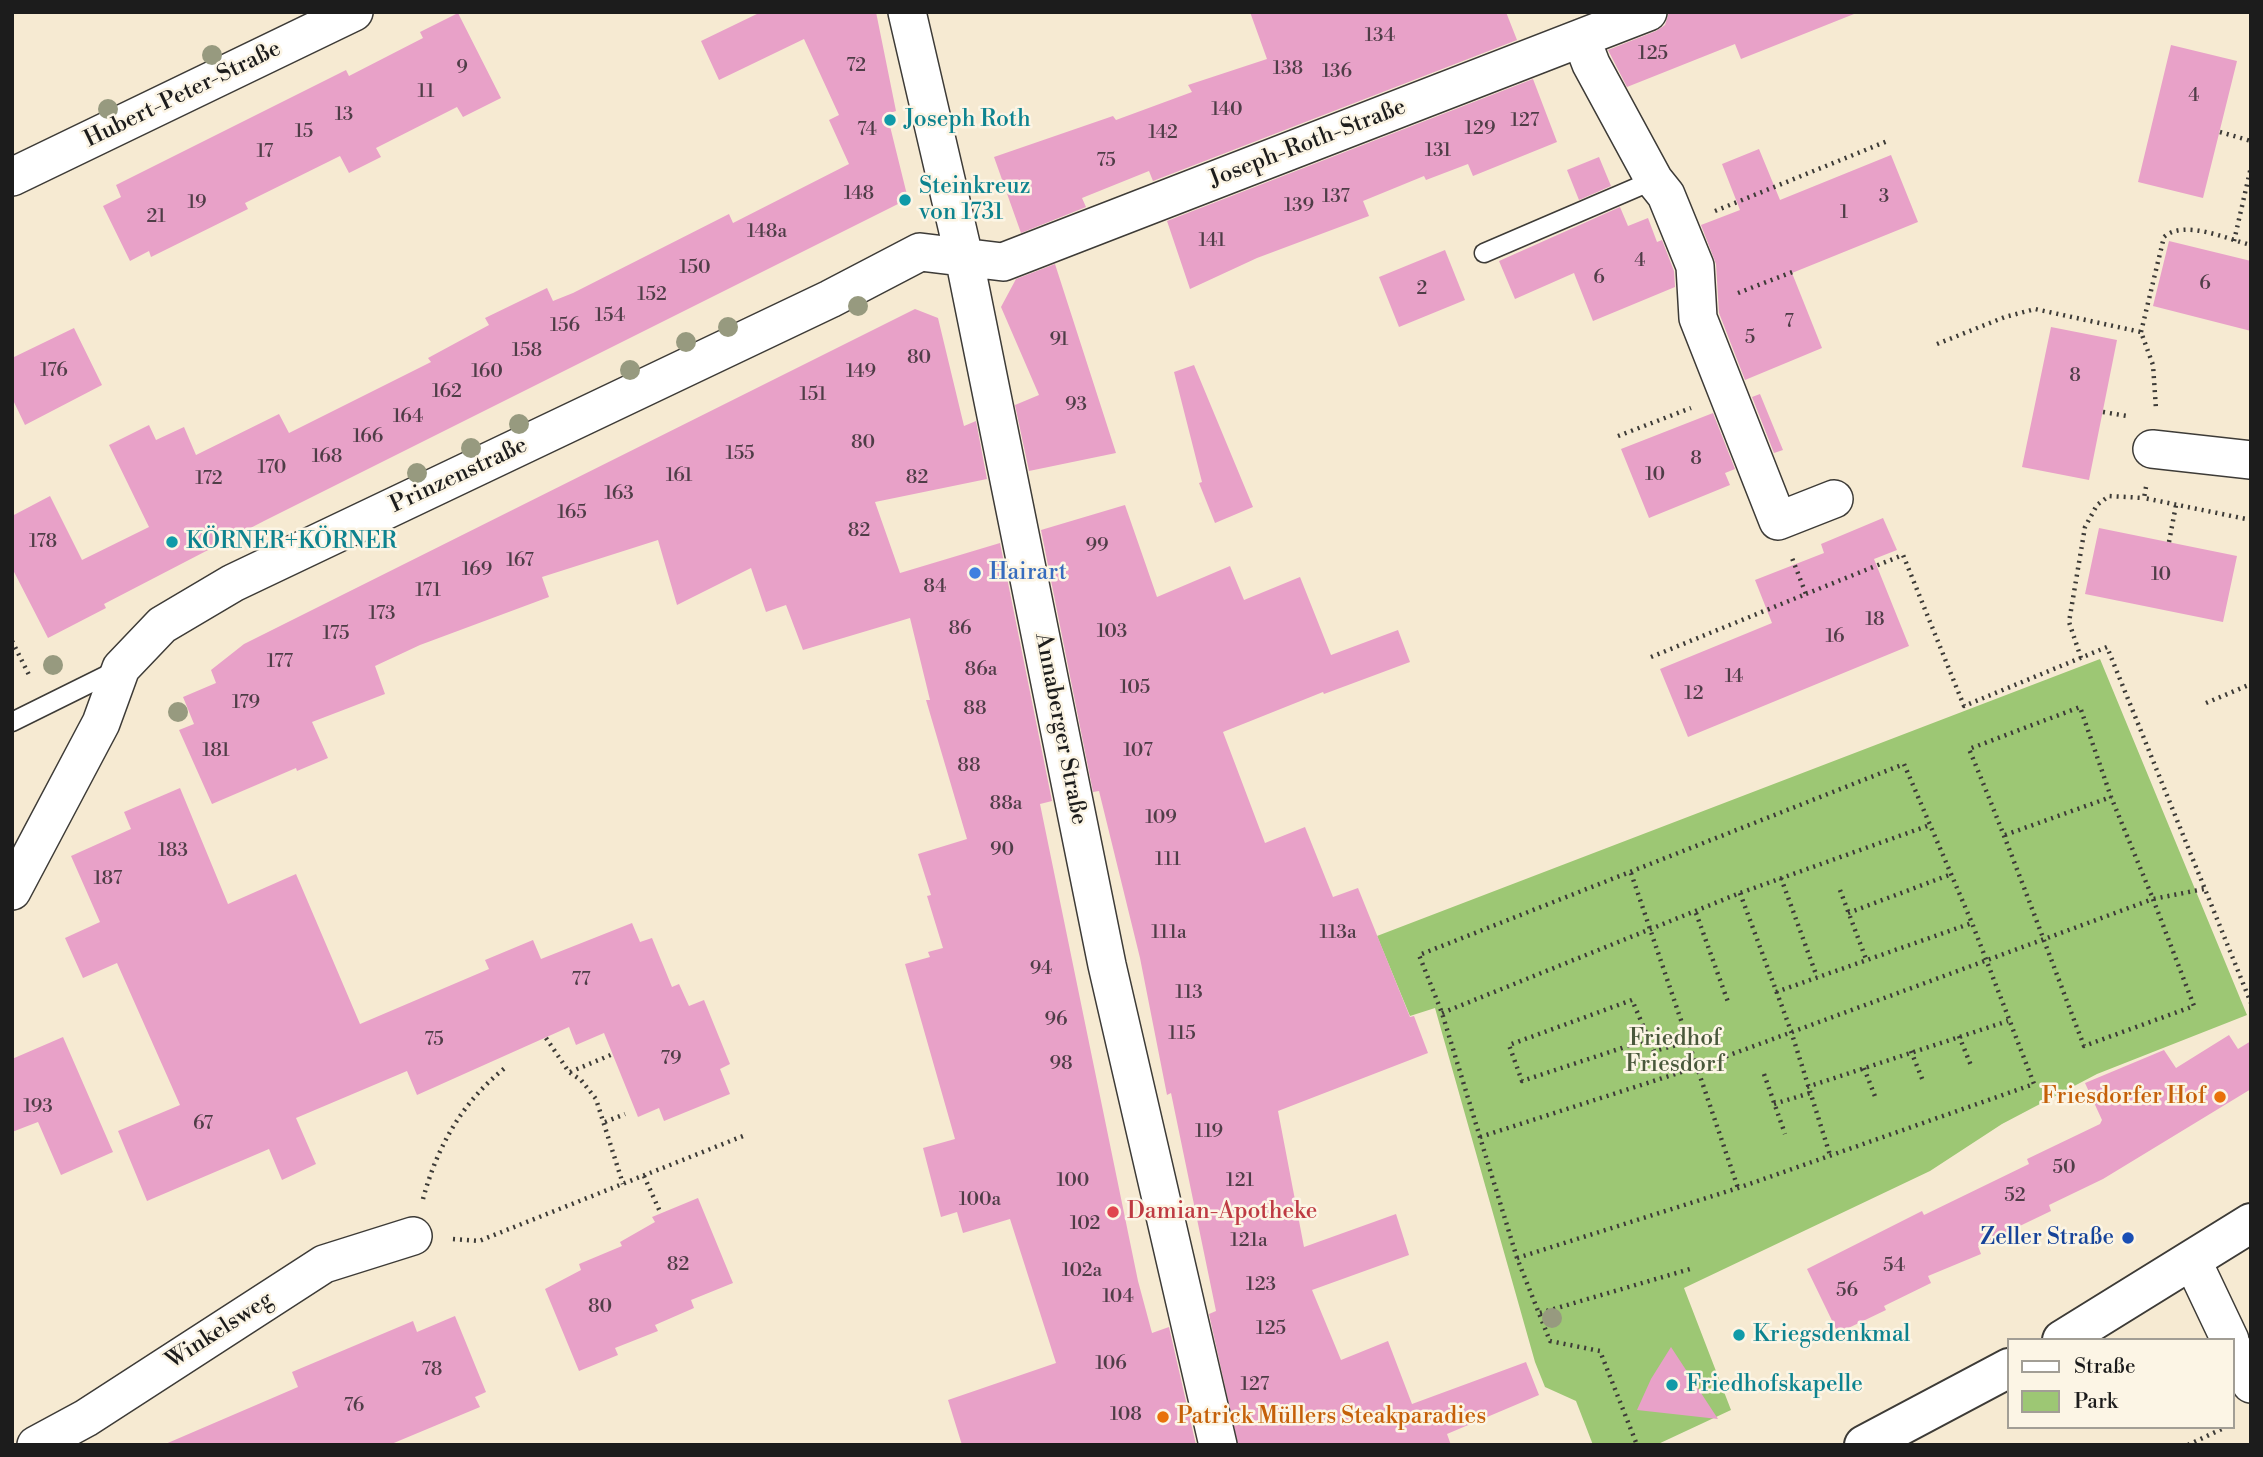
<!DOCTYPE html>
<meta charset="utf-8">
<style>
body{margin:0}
#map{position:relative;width:2263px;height:1457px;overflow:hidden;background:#f6ead2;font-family:"Libre Bodoni",serif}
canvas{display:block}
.frame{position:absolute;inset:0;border:14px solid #1c1c1c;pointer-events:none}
.legend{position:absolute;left:2007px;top:1338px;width:228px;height:91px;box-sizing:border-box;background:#fcf5e5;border:2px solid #a29e95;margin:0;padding:9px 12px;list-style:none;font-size:21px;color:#1c1c1c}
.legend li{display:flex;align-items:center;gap:14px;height:35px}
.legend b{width:35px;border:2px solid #a29e95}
</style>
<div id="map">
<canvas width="2263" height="1457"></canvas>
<div class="frame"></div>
<ul class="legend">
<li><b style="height:9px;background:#fff"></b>Straße</li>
<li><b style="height:19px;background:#9dc774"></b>Park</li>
</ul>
</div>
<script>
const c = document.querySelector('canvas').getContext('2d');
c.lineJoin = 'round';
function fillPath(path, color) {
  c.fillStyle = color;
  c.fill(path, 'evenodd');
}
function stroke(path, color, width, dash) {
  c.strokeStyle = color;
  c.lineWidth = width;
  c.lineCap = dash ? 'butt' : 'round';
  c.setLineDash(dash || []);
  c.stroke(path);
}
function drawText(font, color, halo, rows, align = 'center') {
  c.font = font + ' "Libre Bodoni",serif';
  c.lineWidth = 5;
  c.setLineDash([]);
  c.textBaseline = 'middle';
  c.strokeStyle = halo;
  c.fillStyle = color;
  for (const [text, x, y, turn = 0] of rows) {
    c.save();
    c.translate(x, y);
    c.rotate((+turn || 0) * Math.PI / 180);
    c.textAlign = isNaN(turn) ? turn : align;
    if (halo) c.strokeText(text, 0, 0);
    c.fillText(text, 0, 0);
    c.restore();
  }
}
fillPath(new Path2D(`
 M2100,659L2247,1015L2097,1074L2002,1124L1930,1171L1684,1288L1731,1410L1656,1445H1593L1576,1401L1545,1387L1535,1362L1435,1008L1410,1016L1377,936Z`), '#9dc774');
fillPath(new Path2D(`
 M761,12H876L896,111L887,114L908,199L264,521L104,604L106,608L48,638L12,568V516L50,496L82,560L149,527L109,445L149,425L156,440L184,427L196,455L279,414L289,433L431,362L428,358L489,325L485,318L547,288L553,301L573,293L729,214L733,223L849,164L829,120L839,115L804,39L719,80L701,41Z
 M1250,12H1506L1517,40L1153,181L1149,171L1082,198L1086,207L1021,233L994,157L1113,116L1116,120L1192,92L1188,85L1267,59Z
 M1669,12H1854V14L1741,59L1735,44L1627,87L1608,50L1656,31L1665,25Z
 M458,13L501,98L463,117L457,107L376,148L381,157L349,173L340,156L245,203L248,209L151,257L149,251L130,261L103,206L121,197L116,185L346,70L349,76L423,38L420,32Z
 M2171,45L2237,61L2203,198L2138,182Z
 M1533,79L1557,142L1473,176L1468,164L1426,180L1424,176L1363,201L1369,216L1257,258L1190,289L1167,221Z
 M1759,149L1780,200L1891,155L1918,222L1792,273L1822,348L1745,380L1719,313L1716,264L1701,225L1740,210L1722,164Z
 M1599,157L1611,186L1579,200L1567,170Z
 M1620,207L1628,226L1648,218L1657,242L1662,240L1674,271L1675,287L1593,321L1574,273L1515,299L1499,261Z
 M2169,241L2251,261V331L2153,306Z
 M1445,250L1465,300L1399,327L1379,277Z
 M1055,264L1116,453L1029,471L1015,405L1039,395L1001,307L1016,279Z
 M915,309L938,318L964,426L976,421L987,479L875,502L900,573L1000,543L1052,801L1040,804L1138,1281L1152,1333L1169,1327L1196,1445H962L948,1400L1056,1363L1010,1219L963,1233L957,1212L941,1217L923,1148L955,1139L905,964L930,957L928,952L943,948L927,896L931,895L918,854L967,839L926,700H930L910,618L803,650L786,605L766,612L751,568L677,605L658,540L542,577L549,597L420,645L375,666L385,694L312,722L328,758L297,771L296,768L212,804L179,730L194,724L183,697L216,683L211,670L244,644Z
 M2051,327L2117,340L2089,480L2022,467Z
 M74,328L102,385L25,425L12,398V358Z
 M1194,365L1253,507L1215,523L1199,483L1202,482L1174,372Z
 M1760,394L1783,450L1774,453L1752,397Z
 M1713,413L1735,469L1725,473L1730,485L1649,518L1621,449Z
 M1125,505L1157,597L1230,566L1244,600L1300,577L1331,655L1398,630L1410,662L1324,694L1323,692L1223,732L1265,843L1305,827L1333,897L1358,888L1410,1017L1414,1016L1428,1053L1278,1111L1304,1247L1396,1214L1409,1255L1312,1290L1341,1360L1388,1341L1412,1404L1526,1362L1539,1395L1447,1434L1451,1445H1238L1209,1314L1216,1311L1171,1093L1167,1095L1140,958L1099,791L1093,792L1041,530Z
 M1883,518L1897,550L1874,559L1909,646L1688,737L1660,669L1772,623L1755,580L1824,553L1821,544Z
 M2099,528L2237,556L2223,622L2085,594Z
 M180,788L228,904L296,874L360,1024L489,969L485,960L533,940L541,959L632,923L640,942L652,938L672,987L679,984L689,1006L704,1000L730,1064L720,1069L730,1094L664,1121L659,1108L638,1117L604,1033L576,1045L569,1027L417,1095L407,1071L296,1118L316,1164L282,1180L269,1149L147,1201L118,1131L180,1105L117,963L83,978L65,938L100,922L71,856L131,829L124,812Z
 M2229,1035L2238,1049L2251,1041V1089L2103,1179L2049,1205L2051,1211L1978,1246L1981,1254L1928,1276L1931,1283L1884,1306L1886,1310L1838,1333L1807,1269L1922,1211L1924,1215L2029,1164L2027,1159L2100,1124L2102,1120L2085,1083L2164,1050L2176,1068Z
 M63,1037L113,1152L61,1175L38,1122L12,1132V1059Z
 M698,1198L733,1283L691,1300L694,1308L655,1325L658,1331L615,1348L618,1355L579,1371L545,1289L581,1270L579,1264L622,1246L620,1242L655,1222L652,1217Z
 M455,1316L486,1392L475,1397L480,1407L389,1445H163L298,1387L292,1372L413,1321L417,1332Z
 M1671,1347L1718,1419L1637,1410L1651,1379Z`), '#e8a1c8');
const service = new Path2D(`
 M1484,253L1654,180
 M12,722L119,669`);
const minor = new Path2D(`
 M907,12L964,257L1107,965L1218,1445
 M1581,38L1591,64L1654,180L1666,195L1695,266L1698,318L1778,521L1834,499
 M12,177L354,12
 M2152,449L2251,460
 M12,891L101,723L121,668L162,625L233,583L830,299L920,252L1003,262L1648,12
 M2192,1260L2230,1340
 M2233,1348L2251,1384
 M36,1445L86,1418L324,1264L413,1236`);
const tertiary = new Path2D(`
 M2062,1340L2251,1223
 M1864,1445L2009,1368`);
stroke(service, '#3d3b37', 21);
stroke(minor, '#3d3b37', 40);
stroke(tertiary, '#3d3b37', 42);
stroke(new Path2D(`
 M2220,132L2251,141
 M1715,211L1890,140
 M2234,241L2251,167
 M1738,293L1795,271
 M2141,332L2164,237C2184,219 2227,239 2251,245
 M1937,344L2005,317L2035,309L2141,332L2153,365L2156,409
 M2103,412L2127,416
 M1618,436L1691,408
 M2146,487L2144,498L2251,520
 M2169,542L2176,505
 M1806,594L1903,555L1964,706L2107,647L2251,1003
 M12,641L30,677
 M1651,657L1806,594L1792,558
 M2081,658L2069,622L2085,527L2097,505L2109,496L2144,498
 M2206,703L2251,684
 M2005,835L2111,797
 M1631,873L1738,1188
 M1781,878L1817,977
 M1840,890L1866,959
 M1740,893L1791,1031L1830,1155
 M1696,913L1728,1002
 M1848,913L1949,875
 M1776,992L1972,923
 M1442,1013L1740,893L1930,825
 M1959,1036L1972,1068
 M546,1038L569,1072L581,1080L596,1099L623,1184
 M1649,1039L1522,1081L1509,1045L1632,1000L1654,1051L1689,1042
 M1911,1051L1923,1081
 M1864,1068L1876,1099
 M570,1072L613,1054
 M1764,1074L1785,1134
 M1807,1087L2008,1021
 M1774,1104L1810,1093
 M605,1122L625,1114
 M1480,1137L1697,1067L2153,899L2194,1006L2084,1046C2046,947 2010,847 1969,749L2080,707L2111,797L2153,899L2204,889
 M644,1176L661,1214
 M423,1199C437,1147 462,1102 505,1068
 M453,1239L479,1241L743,1136
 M1517,1258L1738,1188L2034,1084L1972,923L1904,764L1419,955L1442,1013L1517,1258L1550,1341L1600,1351L1637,1445
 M1540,1313L1690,1269
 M2188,1445L2226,1427`), '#3d3b37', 4.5, [2, 5]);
stroke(service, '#fff', 18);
stroke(minor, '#fff', 37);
stroke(tertiary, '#fff', 38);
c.fillStyle = '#979a7f';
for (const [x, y] of [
 [212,55],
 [108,109],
 [858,306],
 [728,327],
 [686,342],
 [630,370],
 [519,424],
 [471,448],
 [417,473],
 [53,665],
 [178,712],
 [1552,1318]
]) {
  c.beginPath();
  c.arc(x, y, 10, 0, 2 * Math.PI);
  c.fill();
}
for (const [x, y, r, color] of [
 [890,120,7,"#0f9aa8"],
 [905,200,7,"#0f9aa8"],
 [172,542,7,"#0f9aa8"],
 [975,573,7,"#3f7fe0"],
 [2220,1097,7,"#e8710a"],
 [1113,1212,7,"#e0444e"],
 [2128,1238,7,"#1a4fb4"],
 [1739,1335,7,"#0f9aa8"],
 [1672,1385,7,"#0f9aa8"],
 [1163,1417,7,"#e8710a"]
]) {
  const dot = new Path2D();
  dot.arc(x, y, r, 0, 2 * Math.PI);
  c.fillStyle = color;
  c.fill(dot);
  stroke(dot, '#fcf5e5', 2.5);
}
drawText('19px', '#4f3d47', null, [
 ["134",1380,36],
 ["125",1653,54],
 ["72",856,66],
 ["9",462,68],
 ["138",1288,69],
 ["136",1337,72],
 ["11",426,92],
 ["4",2194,96],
 ["140",1227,110],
 ["13",344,115],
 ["127",1525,121],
 ["129",1480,129],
 ["74",867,130],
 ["15",304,132],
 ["142",1163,133],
 ["131",1438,151],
 ["17",265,152],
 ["75",1106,161],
 ["148",859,194],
 ["137",1336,197],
 ["3",1884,197],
 ["19",197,203],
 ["139",1299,206],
 ["1",1844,213],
 ["21",156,217],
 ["148a",767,232],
 ["141",1212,241],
 ["4",1640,261],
 ["150",695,268],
 ["6",1599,278],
 ["6",2205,284],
 ["2",1422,289],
 ["152",652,295],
 ["154",610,316],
 ["7",1789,322],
 ["156",565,326],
 ["5",1750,338],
 ["91",1059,340],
 ["158",527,351],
 ["80",919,358],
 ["176",54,371],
 ["160",487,372],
 ["149",861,372],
 ["8",2075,376],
 ["162",447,392],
 ["151",813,395],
 ["93",1076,405],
 ["164",408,417],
 ["166",368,437],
 ["80",863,443],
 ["155",740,454],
 ["168",327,457],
 ["8",1696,459],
 ["170",272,468],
 ["10",1655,475],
 ["161",679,476],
 ["82",917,478],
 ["172",209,479],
 ["163",619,494],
 ["165",572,513],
 ["82",859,531],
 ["178",43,542],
 ["99",1097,546],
 ["167",520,561],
 ["169",477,570],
 ["10",2161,575],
 ["84",935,587],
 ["171",428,591],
 ["173",382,614],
 ["18",1875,620],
 ["86",960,629],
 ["103",1112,632],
 ["175",336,634],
 ["16",1835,637],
 ["177",280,662],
 ["86a",981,670],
 ["14",1734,677],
 ["105",1135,688],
 ["12",1694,694],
 ["179",246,703],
 ["88",975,709],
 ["181",216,751],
 ["107",1138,751],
 ["88",969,766],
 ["88a",1006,804],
 ["109",1161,818],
 ["90",1002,850],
 ["183",173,851],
 ["111",1168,860],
 ["187",108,879],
 ["111a",1169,933],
 ["113a",1338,933],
 ["94",1041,969],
 ["77",581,980],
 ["113",1189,993],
 ["96",1056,1020],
 ["115",1182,1034],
 ["75",434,1040],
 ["79",671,1059],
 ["98",1061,1064],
 ["193",38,1107],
 ["67",203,1124],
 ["119",1209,1132],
 ["50",2064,1168],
 ["100",1073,1181],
 ["121",1240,1181],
 ["52",2015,1196],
 ["100a",980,1200],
 ["102",1085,1224],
 ["121a",1249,1241],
 ["82",678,1265],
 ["54",1894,1266],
 ["102a",1082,1271],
 ["123",1261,1285],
 ["56",1847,1291],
 ["104",1118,1297],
 ["80",600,1307],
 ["125",1271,1329],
 ["106",1111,1364],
 ["78",432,1370],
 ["127",1255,1385],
 ["76",354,1406],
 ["108",1126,1415]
]);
drawText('23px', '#1c1c1c', '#fcf5e5', [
 ["Hubert-Peter-Straße",183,95,-26],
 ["Joseph-Roth-Straße",1308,144,-21],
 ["Prinzenstraße",459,476,-25],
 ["Annaberger Straße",1060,729,79],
 ["Winkelsweg",220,1331,-33]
]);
drawText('23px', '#0d838f', '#fcf5e5', [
 ["Joseph Roth",904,120],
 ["Steinkreuz",919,187],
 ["von 1731",919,213],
 ["KÖRNER+KÖRNER",186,542],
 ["Kriegsdenkmal",1753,1335],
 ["Friedhofskapelle",1686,1385]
], 'left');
drawText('23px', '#366cbe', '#fcf5e5', [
 ["Hairart",989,573]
], 'left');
drawText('23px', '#49583b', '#fcf5e5', [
 ["Friedhof",1675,1039],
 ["Friesdorf",1675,1065]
]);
drawText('23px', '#c56008', '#fcf5e5', [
 ["Friesdorfer Hof",2206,1097],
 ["Patrick Müllers Steakparadies",1177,1417,"left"]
], 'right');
drawText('23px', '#be3a42', '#fcf5e5', [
 ["Damian-Apotheke",1127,1212]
], 'left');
drawText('23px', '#164399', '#fcf5e5', [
 ["Zeller Straße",2114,1238]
], 'right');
</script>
